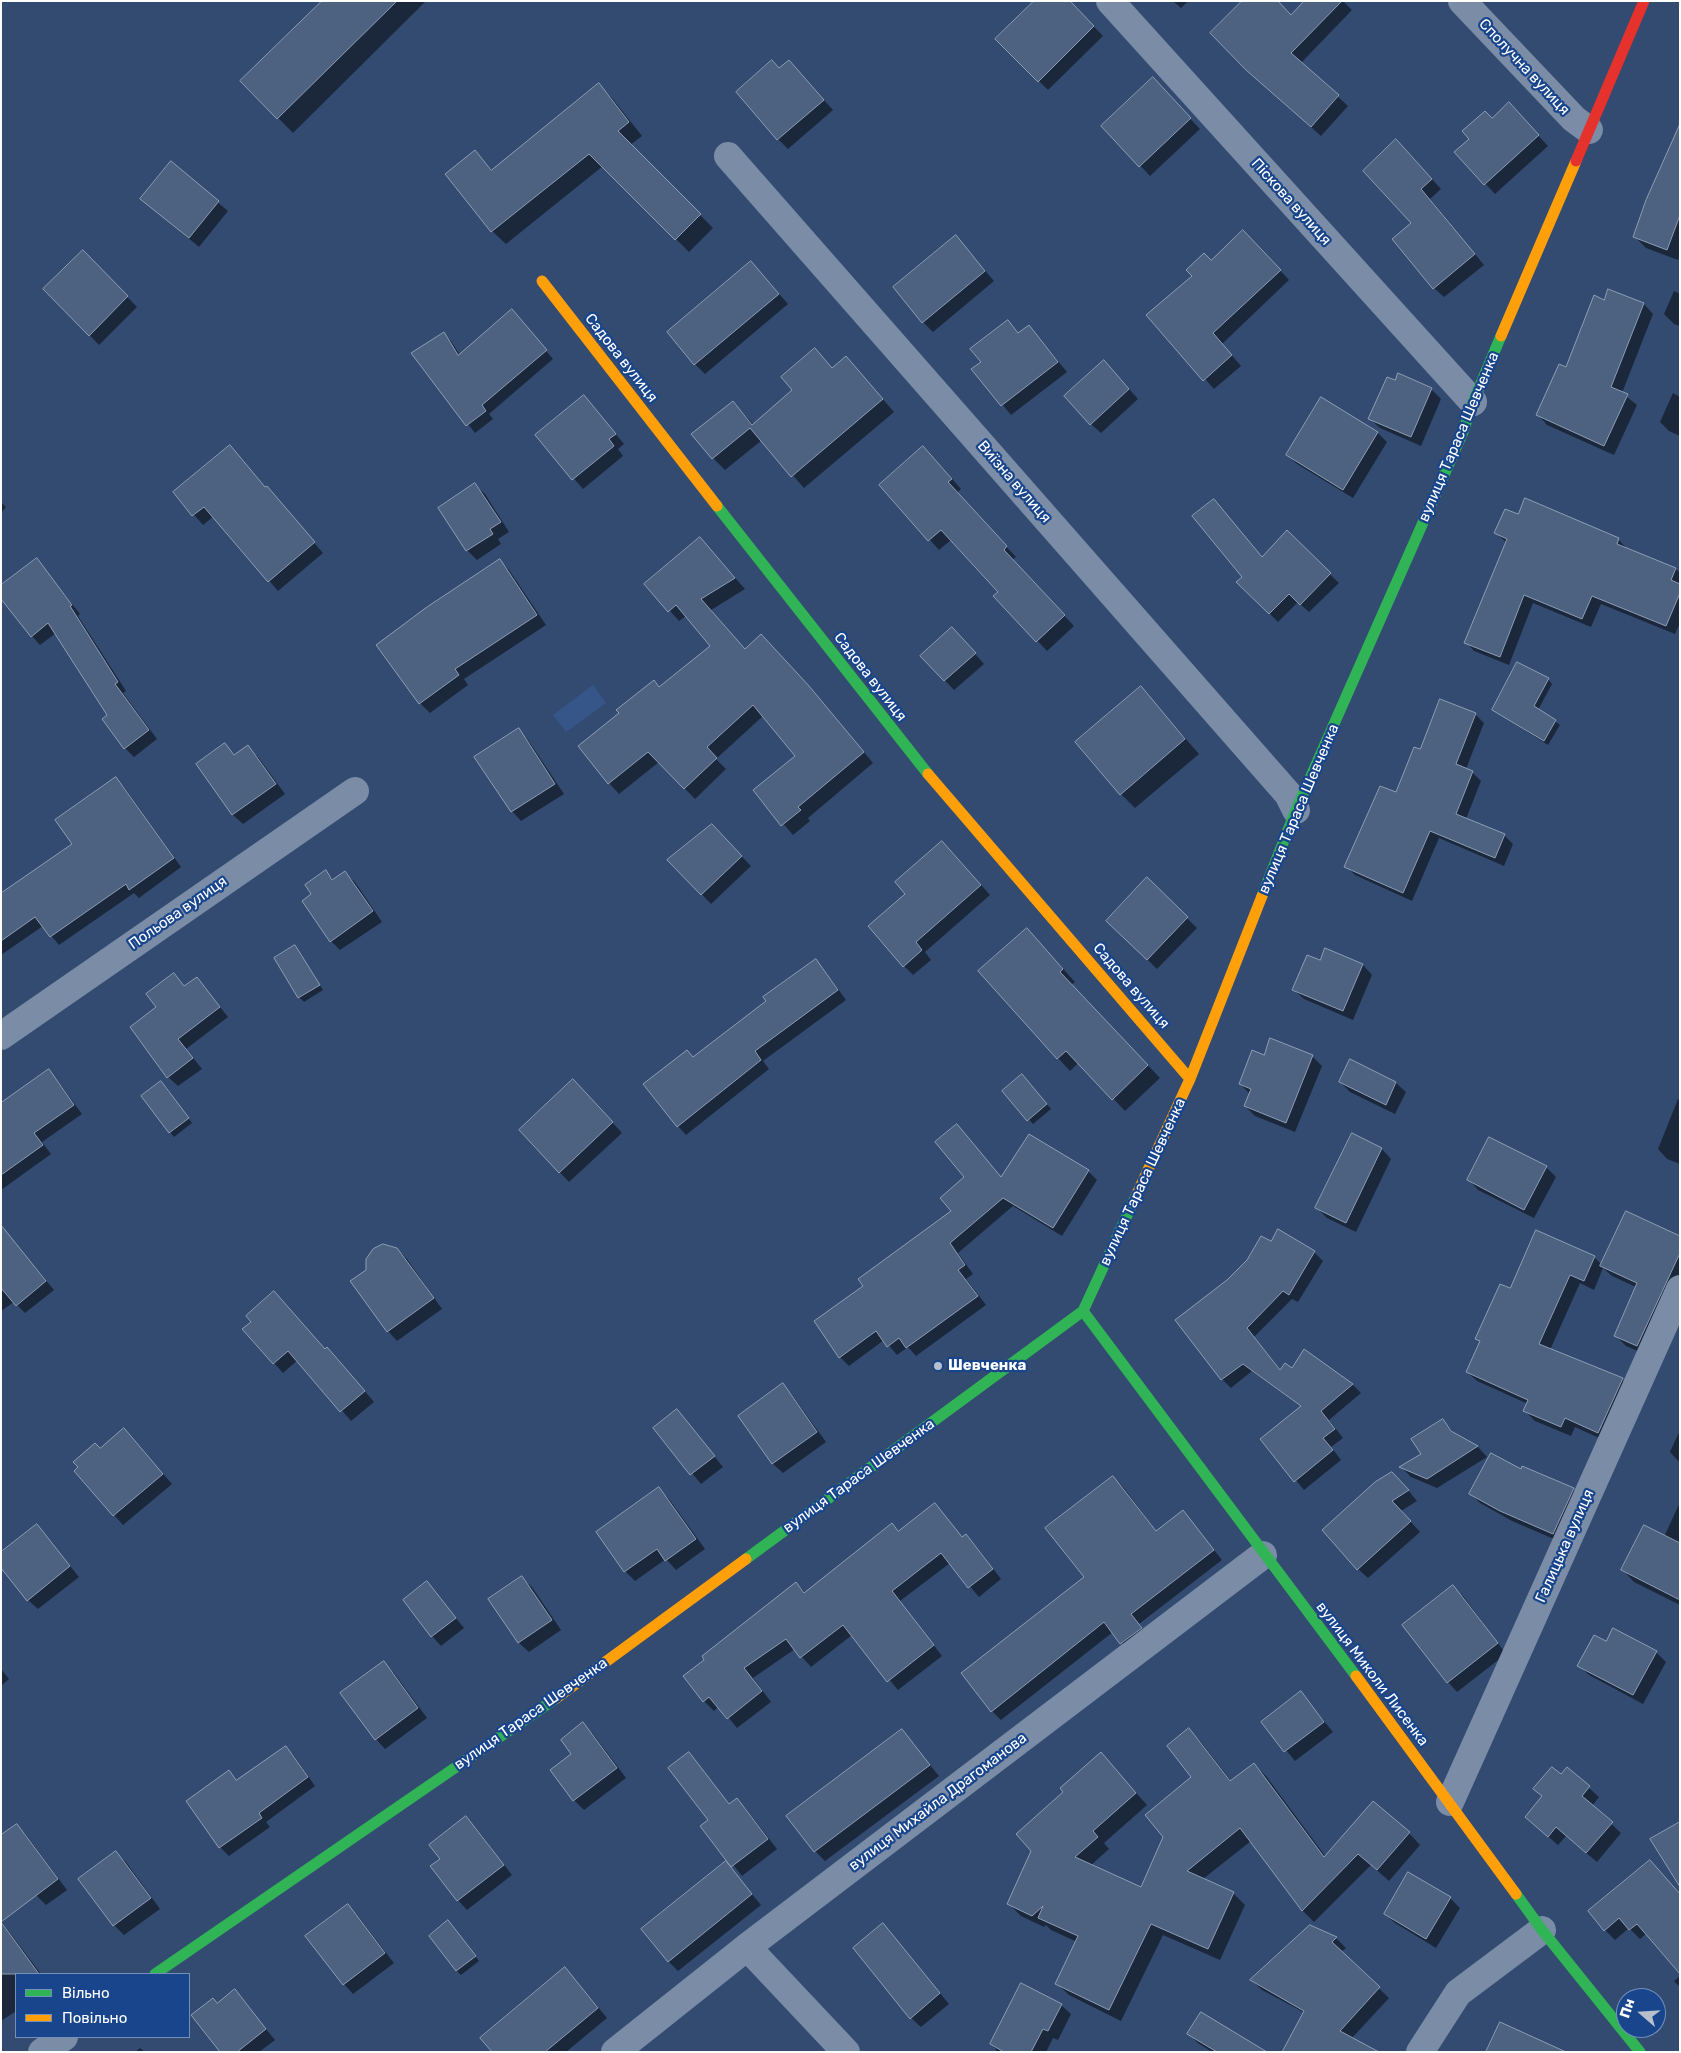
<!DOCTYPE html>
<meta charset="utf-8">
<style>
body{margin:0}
#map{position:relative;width:1681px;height:2053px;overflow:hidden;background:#334b71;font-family:Rubik,sans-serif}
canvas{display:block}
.frame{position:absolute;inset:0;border:2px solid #fff;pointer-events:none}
.legend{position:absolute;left:15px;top:1973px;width:175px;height:65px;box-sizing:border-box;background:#18458c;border:1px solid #748fba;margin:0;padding:6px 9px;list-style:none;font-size:15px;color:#fff}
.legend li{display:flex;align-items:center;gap:10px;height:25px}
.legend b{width:25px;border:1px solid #748fba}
.north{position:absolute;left:1616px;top:1988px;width:50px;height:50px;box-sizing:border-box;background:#18458c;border:1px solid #748fba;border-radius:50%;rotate:289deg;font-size:14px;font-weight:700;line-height:20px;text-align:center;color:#fff}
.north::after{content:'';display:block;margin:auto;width:18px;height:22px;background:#b8c0cd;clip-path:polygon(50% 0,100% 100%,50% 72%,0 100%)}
</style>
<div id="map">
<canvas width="1681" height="2053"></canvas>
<div class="frame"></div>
<ul class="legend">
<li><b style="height:6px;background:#30b455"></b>Вільно</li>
<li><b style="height:6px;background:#ff9f0a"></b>Повільно</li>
</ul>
<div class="north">Пн</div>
</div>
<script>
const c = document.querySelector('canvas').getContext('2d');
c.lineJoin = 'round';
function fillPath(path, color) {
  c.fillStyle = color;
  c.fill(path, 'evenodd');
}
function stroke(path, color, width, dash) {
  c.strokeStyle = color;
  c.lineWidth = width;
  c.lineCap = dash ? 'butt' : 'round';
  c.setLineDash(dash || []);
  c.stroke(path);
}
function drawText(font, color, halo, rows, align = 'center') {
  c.font = font + ' Rubik,sans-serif';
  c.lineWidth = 4.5;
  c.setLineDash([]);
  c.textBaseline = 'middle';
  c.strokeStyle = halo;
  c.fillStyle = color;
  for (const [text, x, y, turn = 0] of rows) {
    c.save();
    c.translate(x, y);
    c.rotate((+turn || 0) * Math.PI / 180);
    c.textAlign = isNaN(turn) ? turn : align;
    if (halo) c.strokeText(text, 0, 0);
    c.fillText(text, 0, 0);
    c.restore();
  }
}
fillPath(new Path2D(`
 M593,685L606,703L566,732L553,715Z`), '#365689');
fillPath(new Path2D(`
 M323,1H426L293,133L242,81Z
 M1069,1L1103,36L1048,90L997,39Z
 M1173,1H1188L1181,8Z
 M1306,1H1343L1352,10L1301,63L1348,106L1321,136L1257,79L1291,16Z
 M789,62L833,110L788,149L778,139L780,70Z
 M599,85L612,98L642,136L630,145L713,228L689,252L603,166L506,244L492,231L475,152L492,170Z
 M1162,89L1200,129L1150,176L1103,126Z
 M1518,114L1548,146L1495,194L1456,152L1492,120Z
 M1680,127V255L1678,260L1646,248L1635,237Z
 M1406,151L1441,189L1430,199L1484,265L1444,297L1434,288L1413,223Z
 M171,163L228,211L199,247L142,199Z
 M956,237L994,281L933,332L923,322Z
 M1253,241L1289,280L1222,344L1241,366L1214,389L1148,315L1211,262Z
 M83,252L137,307L99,345L45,289Z
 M761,273L788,304L705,374L695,364Z
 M1609,291L1644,304L1653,314L1622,393L1637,405L1614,455L1547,425L1538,415L1567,368Z
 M1674,291L1680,294V326L1674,324L1664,314Z
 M519,319L553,359L489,414L493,419L475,433L413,353L443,333L451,341L460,355Z
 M1007,321L1019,334L1029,326L1067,372L1011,415L973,369L983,362Z
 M815,349L833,369L846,357L894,412L804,488L762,440L725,470L713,458L733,402L754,425L794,391Z
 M1113,371L1138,399L1101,433L1091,424Z
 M1431,389L1441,399L1421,446L1380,428L1370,419Z
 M1673,393L1680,397V436L1669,431L1660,422Z
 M584,396L624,444L618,449L623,456L583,489L536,435Z
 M1377,432L1387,442L1353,498L1297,464L1287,455Z
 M230,447L323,553L278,591L214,516L203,525L175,493Z
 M933,457L961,489L957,493L1016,557L1012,560L1074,626L1047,651L995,596L999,593L951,540L939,550L881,485Z
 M475,485L485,494L509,532L498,539L501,544L477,560L467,550Z
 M1526,499L1619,540L1627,549L1676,569L1680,573V623L1675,634L1601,604L1591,627L1533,603L1509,665L1474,651L1466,642L1507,543L1496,533L1519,516Z
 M1214,501L1262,558L1287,532L1339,583L1309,612L1298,602L1278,622L1238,582L1244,577Z
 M1,502L6,507L1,513Z
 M700,538L745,589L711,610L745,650L772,646L819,698L873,763L808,818L810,821L793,835L755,791L796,756L763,716L716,759L726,769L695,799L659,762L619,794L609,783L621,714L654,682L660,688L712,646L686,616L679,621L646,584Z
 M37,560L80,614L78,616L126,691L123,693L157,739L134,757L125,748L108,715L56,633L40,645L32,636Z
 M500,561L509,570L546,625L464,679L468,685L430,713L420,703Z
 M962,639L984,664L954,690L922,656Z
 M1548,679L1552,684L1538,710L1560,725L1548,745L1493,710Z
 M1141,688L1199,754L1135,808L1121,794Z
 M1475,714L1484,723L1466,769L1472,772L1481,781L1466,819L1504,835L1513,844L1504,866L1439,838L1412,901L1355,875L1346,866L1397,794L1421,751Z
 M519,730L528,740L564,794L521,821L512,811Z
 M225,745L236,756L248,747L258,757L285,794L243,824L233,815L197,765Z
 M116,779L124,787L181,867L139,898L134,893L59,945L43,926L1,955V894L74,844Z
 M721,835L751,866L711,904L669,860Z
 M952,852L990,895L925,952L931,960L913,975L904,966Z
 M325,872L334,880L345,873L355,882L382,922L340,950L331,941L313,895Z
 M1147,879L1197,928L1157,969L1108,921Z
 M1039,942L1075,982L1071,985L1160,1078L1125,1111L1079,1062L1070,1071L1058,1058Z
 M295,946L323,990L304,1002L299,997Z
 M1326,950L1363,965L1372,975L1353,1020L1304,999L1294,990L1321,962Z
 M815,961L824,970L846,1000L763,1061L769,1069L686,1135L678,1126L693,1058L768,1001Z
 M174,975L185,987L197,978L228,1017L186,1049L202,1069L178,1086L168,1077L158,1007Z
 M1264,1056H1312L1322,1066L1295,1132L1255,1116L1245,1106L1250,1094L1240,1084Z
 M1350,1061L1396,1083L1406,1092L1395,1114L1350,1092L1340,1082Z
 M49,1071L57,1080L82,1114L42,1142L51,1154L1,1190V1104Z
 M1026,1080L1051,1109L1033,1124L1004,1091Z
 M166,1087L192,1123L174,1137L170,1132Z
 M583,1090L622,1133L569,1182L520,1130Z
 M1678,1099L1680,1100V1164L1667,1159L1658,1149Z
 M957,1126L1002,1178L1088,1171L1097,1180L1062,1236L1013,1206L958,1253L973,1274L966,1279L986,1305L916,1356L908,1347L897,1355L884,1340L849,1366L840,1357L865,1287L953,1211L966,1177Z
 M1382,1149L1391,1159L1356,1232L1327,1218L1317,1208Z
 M1546,1167L1556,1177L1534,1218L1478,1190L1469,1180Z
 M1278,1231L1314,1252L1323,1261L1298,1302L1292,1299L1254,1337L1281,1371L1292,1369L1305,1351L1353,1385L1361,1393L1329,1420L1343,1438L1331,1447L1341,1460L1304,1490L1262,1439L1302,1407L1252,1371L1231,1388L1222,1379L1228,1281L1271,1243Z
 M7,1234L54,1290L25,1313L14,1302L1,1311V1238Z
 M1680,1237V1284L1647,1355L1626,1346L1616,1336L1636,1287L1612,1276L1603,1268L1594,1290L1580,1283L1550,1350L1622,1379L1632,1389L1608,1442L1575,1427L1571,1436L1535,1421L1525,1411L1528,1404L1477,1381L1467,1372L1481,1342L1477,1338L1511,1290L1594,1257L1602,1265Z
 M397,1249L407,1259L442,1309L397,1341L388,1331Z
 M274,1293L326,1350L337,1359L374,1402L351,1421L298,1360L283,1373L244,1329L252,1322Z
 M783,1385L792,1395L826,1442L783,1473L773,1464L739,1416Z
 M677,1411L723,1467L701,1484L655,1428Z
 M1443,1420L1456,1436L1478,1447L1487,1457L1437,1488L1411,1477L1401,1467L1423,1454Z
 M124,1429L172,1484L123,1525L75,1471Z
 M1680,1430V1463L1670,1452Z
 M1522,1471L1573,1489L1583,1499L1563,1543L1512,1521L1480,1503L1470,1493Z
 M1113,1477L1123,1487L1157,1532L1183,1511L1222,1560L1139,1624L1150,1637L1131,1652L1113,1632L1001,1720L992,1711L1085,1578Z
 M1402,1483L1417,1501L1401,1511L1420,1532L1368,1578L1358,1569L1373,1486Z
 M659,1489L669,1499L705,1549L676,1570L666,1559L635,1581L625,1571Z
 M1680,1502V1605L1634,1582L1623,1570L1664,1537Z
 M934,1504L963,1538L966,1535L975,1545L1001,1579L979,1597L950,1563L900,1601L942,1656L898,1690L852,1635L811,1667L795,1649L753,1678L771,1702L737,1728L719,1706L714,1711L704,1701L796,1583L806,1593L892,1525L899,1531Z
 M37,1525L79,1577L38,1609L28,1600Z
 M522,1578L532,1587L561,1630L529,1652L519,1643L490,1600Z
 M427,1583L464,1628L441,1646L432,1636Z
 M1453,1587L1463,1596L1506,1654L1457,1692L1448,1682Z
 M1606,1643L1656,1652L1666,1662L1643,1704L1589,1675L1579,1666Z
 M384,1663L394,1673L427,1718L385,1749L376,1739Z
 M1,1669L9,1679L1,1686Z
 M1301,1693L1333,1732L1295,1761L1263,1722Z
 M583,1724L593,1734L626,1778L584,1810L574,1800L573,1754Z
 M1189,1730L1201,1742L1231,1781L1254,1764L1266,1776L1326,1857L1409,1833L1420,1845L1389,1881L1371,1865L1314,1922L1302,1910L1251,1841L1203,1879L1233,1893L1245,1905L1220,1960L1163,1935L1121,2021L1069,1995L1057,1984L1077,1942L1051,1930L1046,1925L1044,1927L1021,1916L1009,1904L1065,1792L1101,1754L1147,1805L1104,1843L1109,1849L1090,1866L1141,1888L1192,1778Z
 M902,1731L939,1776L825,1861L815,1851Z
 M286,1747L294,1756L315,1786L266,1822L270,1827L229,1856L220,1847L188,1801L229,1772L238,1781Z
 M689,1754L730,1805L737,1800L746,1809L777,1849L742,1876L702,1826L709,1821Z
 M1567,1768L1599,1797L1592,1806L1621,1833L1597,1862L1566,1836L1558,1845L1536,1826L1561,1776Z
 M466,1818L476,1828L512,1875L467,1910L458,1900L441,1859Z
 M17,1825L26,1835L67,1890L46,1905L36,1895L1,1847Z
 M116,1853L126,1862L160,1909L124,1935L114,1925L80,1879Z
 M1650,1862L1647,1933L1640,1939L1629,1928L1615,1940L1605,1930Z
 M726,1863L761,1905L678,1971L668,1961Z
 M1409,1874L1450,1898L1460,1908L1436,1948L1395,1923L1385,1914Z
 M347,1906L357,1915L394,1963L353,1994L344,1984Z
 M1,1921L41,1974H16V2011L1,2021Z
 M883,1925L949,2004L921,2027L911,2018Z
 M453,1927L479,1961L461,1975L456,1970Z
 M1310,1927L1336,1938L1346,1948L1341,1952L1389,1998L1352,2038L1262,1990L1252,1980Z
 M1680,1976V1987L1674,1981Z
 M574,1978L607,2018L566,2052H494Z
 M235,1991L275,2040L259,2052H222L217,2004Z
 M1061,2005L1071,2014L1058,2040L1053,2038L1046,2052H996V2049L991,2044Z
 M1189,2034L1265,2052H1212L1198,2043Z
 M140,2048L145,2052H135Z`), '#0007');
const building = new Path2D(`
 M322,1H397L277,119L240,81Z
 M1034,1H1070L1094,26L1038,82L995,39Z
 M1242,1H1278L1291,15L1304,1H1342L1291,53L1339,95L1311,127L1246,70L1210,33Z
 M772,60L779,68L789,60L824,100L777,140L736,92Z
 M1153,77L1191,118L1139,167L1101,126Z
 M599,83L629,122L618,131L701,214L675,240L589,154L491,232L445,174L475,150L491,170Z
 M1509,102L1539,135L1484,185L1454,152L1469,139L1462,131L1485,111L1492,118Z
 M1680,124V215L1667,250L1633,237L1646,200Z
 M1396,139L1432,179L1421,189L1475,254L1433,289L1392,239L1411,223L1363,171Z
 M171,161L219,201L189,238L140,199Z
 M1243,230L1281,270L1213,333L1232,355L1203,381L1146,315L1192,276L1186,270L1204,253L1211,260Z
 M956,235L985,271L922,323L893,287Z
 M83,250L128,296L89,336L43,289Z
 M751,261L779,294L694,365L667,332Z
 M1608,289L1644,303L1611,387L1628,394L1604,446L1536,415L1559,364L1566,367L1594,295L1604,300Z
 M512,309L547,350L482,405L486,411L466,426L411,353L444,332L458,355Z
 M1008,320L1018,333L1029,325L1058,362L1001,406L971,369L981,362L970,349Z
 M815,348L832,368L846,356L883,399L791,477L750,428L712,459L691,434L733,401L752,425L792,390L781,377Z
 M1104,360L1129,389L1090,425L1064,396Z
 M1398,373L1432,388L1411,437L1368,419L1387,377L1395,380Z
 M584,395L616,434L609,439L614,446L572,480L535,435Z
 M1321,397L1378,432L1343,490L1286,455Z
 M230,445L265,487L267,486L315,542L268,582L204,507L192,516L173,492Z
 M923,446L952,479L948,482L1007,546L1004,550L1065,615L1036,642L993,596L998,592L941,530L928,541L879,485Z
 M475,483L501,522L490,529L493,534L466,551L438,508Z
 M1525,498L1619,538L1617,544L1676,568L1671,580L1680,584V593L1666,626L1592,596L1582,619L1524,595L1500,657L1464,643L1507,539L1494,533L1505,509L1518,514Z
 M1214,499L1262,557L1287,530L1331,573L1300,605L1289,594L1269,614L1236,582L1242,577L1192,516Z
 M700,537L735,578L701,599L745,649L761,634L809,686L864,752L798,807L801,810L781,826L753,790L795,756L753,705L707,747L717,758L684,789L648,752L608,784L578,746L619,713L616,710L654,680L659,687L710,646L676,605L668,612L644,584Z
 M37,558L72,605L70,606L118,682L115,684L149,730L124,749L102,719L107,715L48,623L31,637L1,599V585Z
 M500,559L537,615L455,669L459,675L419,704L376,645L427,607Z
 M952,627L976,653L944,681L920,656Z
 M1517,662L1549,678L1534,706L1556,720L1544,741L1492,710Z
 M1141,686L1185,739L1120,795L1075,742Z
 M1440,699L1476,713L1456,764L1473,771L1456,814L1505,834L1495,858L1430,831L1403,893L1344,867L1380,786L1396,792L1414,747L1420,749Z
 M519,728L555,784L511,812L474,757Z
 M225,743L234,755L248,745L276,784L232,815L196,764Z
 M116,777L174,858L129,890L126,884L50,937L35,917L1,941V893L72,844L55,820Z
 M712,824L742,856L701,895L667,860Z
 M942,841L981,885L916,942L922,950L903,967L868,926L905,894L895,882Z
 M326,870L332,880L345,871L373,911L330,942L302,901L311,894L305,885Z
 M1147,877L1188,917L1147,960L1106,921Z
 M1027,928L1063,969L1060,972L1148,1065L1112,1100L1066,1051L1057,1059L978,971Z
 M295,945L320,985L298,998L274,958Z
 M1325,948L1363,964L1343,1011L1292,990L1307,955L1320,960Z
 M816,959L838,990L755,1051L761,1060L677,1127L643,1084L687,1050L693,1057L766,1001L763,997Z
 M174,973L184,986L197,977L220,1007L178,1039L193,1058L167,1078L130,1027L156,1007L146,994Z
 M1270,1038L1313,1055L1286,1123L1244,1106L1251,1089L1239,1084L1252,1050L1264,1055Z
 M1350,1059L1396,1082L1386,1105L1339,1082Z
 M49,1069L74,1105L34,1133L43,1145L1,1175V1103Z
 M1022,1074L1047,1104L1027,1121L1002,1091Z
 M573,1079L613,1122L559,1173L519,1130Z
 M161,1081L189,1118L169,1133L141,1096Z
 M957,1124L1001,1177L1029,1134L1089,1170L1053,1228L1003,1198L950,1243L965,1265L958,1270L978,1296L906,1348L899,1338L887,1347L876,1331L839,1358L814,1321L863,1286L858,1279L951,1211L940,1198L964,1177L935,1142Z
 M1352,1133L1382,1148L1346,1223L1315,1208Z
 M1489,1137L1547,1166L1524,1210L1467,1180Z
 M1626,1211L1680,1236V1253L1637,1346L1614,1336L1637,1283L1600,1266Z
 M1,1225L46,1281L16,1306L1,1288Z
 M1278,1229L1315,1251L1289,1295L1283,1291L1247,1328L1280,1370L1285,1363L1292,1368L1304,1349L1353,1384L1321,1411L1335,1429L1323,1438L1333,1450L1294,1482L1260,1439L1301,1406L1243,1364L1221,1380L1175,1320L1227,1280L1247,1260L1261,1236L1271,1241Z
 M1536,1230L1595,1256L1584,1281L1570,1275L1539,1344L1623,1378L1598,1433L1565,1418L1561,1427L1523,1411L1528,1400L1466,1372L1480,1341L1475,1339L1500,1284L1510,1288Z
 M383,1244L397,1248L434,1298L387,1332L350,1281L366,1270V1259L373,1249Z
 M274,1291L325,1349L327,1347L365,1391L340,1412L288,1351L273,1364L242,1329L251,1322L246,1316Z
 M783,1383L817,1432L772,1464L738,1416Z
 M677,1409L715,1456L690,1475L653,1428Z
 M1443,1419L1451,1431L1478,1446L1427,1479L1399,1467L1421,1454L1411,1439Z
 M124,1428L163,1474L113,1516L74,1471L78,1467L73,1462L95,1443L100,1448Z
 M1491,1453L1521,1469L1522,1466L1574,1488L1553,1534L1500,1511L1469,1494Z
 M1392,1472L1409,1490L1392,1501L1411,1521L1357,1570L1322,1530L1375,1482Z
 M1113,1476L1156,1531L1183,1510L1214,1550L1131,1614L1142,1628L1120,1644L1104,1622L991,1712L961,1673L1084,1577L1045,1528Z
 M659,1487L696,1539L665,1561L657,1549L624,1572L596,1532Z
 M935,1503L962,1537L966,1534L993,1569L968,1588L941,1553L892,1591L934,1645L887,1682L843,1625L800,1658L786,1639L744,1668L762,1691L727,1719L709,1697L703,1702L683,1676L704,1660L702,1656L796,1582L804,1593L892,1523L898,1531Z
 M37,1524L70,1566L27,1601L1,1568V1552Z
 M1644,1525L1680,1543V1600L1621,1570Z
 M522,1576L552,1620L518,1643L488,1599Z
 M427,1581L456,1618L431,1637L403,1600Z
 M1453,1585L1498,1643L1447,1683L1402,1625Z
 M1613,1628L1657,1651L1633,1695L1577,1666L1594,1635L1606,1641Z
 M384,1661L418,1708L375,1740L340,1693Z
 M1301,1691L1324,1722L1284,1752L1261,1722Z
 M583,1722L617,1768L573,1801L550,1770L571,1754L561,1740Z
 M1189,1728L1230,1781L1254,1763L1324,1857L1373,1801L1410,1832L1377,1870L1358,1854L1302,1911L1240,1828L1187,1871L1234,1892L1208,1949L1151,1924L1109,2010L1055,1984L1078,1936L1038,1918L1043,1906L1032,1916L1007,1904L1031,1851L1016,1834L1063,1792L1060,1788L1101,1752L1136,1793L1093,1831L1098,1837L1075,1857L1141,1887L1163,1837L1145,1815L1191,1777L1167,1746Z
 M902,1729L930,1765L814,1852L786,1816Z
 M286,1746L308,1777L259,1813L262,1818L219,1848L186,1801L229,1770L236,1780Z
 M689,1752L729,1804L737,1798L768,1839L731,1867L700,1826L708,1820L668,1768Z
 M1552,1767L1561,1774L1567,1767L1590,1786L1582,1796L1613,1822L1586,1853L1556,1827L1548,1837L1525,1817L1542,1796L1533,1789Z
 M466,1816L504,1865L457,1901L430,1866L440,1859L429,1845Z
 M1680,1822V1887L1650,1839Z
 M17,1824L58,1879L1,1922V1835Z
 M116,1851L151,1898L113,1926L78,1879Z
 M1650,1860L1680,1894V1974L1637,1924L1629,1930L1619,1918L1604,1931L1588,1911Z
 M726,1861L752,1894L668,1962L641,1929Z
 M1408,1872L1451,1897L1426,1939L1384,1914Z
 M348,1904L385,1953L343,1985L305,1936Z
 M448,1920L476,1956L456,1971L429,1936Z
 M1,1922L39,1974H1Z
 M883,1923L940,1993L910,2019L853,1948Z
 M1310,1925L1337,1937L1332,1942L1380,1987L1340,2031L1379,2052H1282L1304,2011L1250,1980Z
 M565,1967L598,2008L545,2052H492L480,2038Z
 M1021,1983L1062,2004L1048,2031L1043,2029L1031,2052H1004L990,2044Z
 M235,1989L266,2029L237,2052H220L191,2015L213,1998L217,2003Z
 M1201,2012L1267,2052H1217L1187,2034Z
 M1500,2022L1566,2052H1486Z`);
fillPath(building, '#4d6280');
stroke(building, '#8e9db4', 1);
stroke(new Path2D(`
 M1110,1L1473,402
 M1462,1L1574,119L1589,130
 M728,156L1288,794L1296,810
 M1,1036L355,791
 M1450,1802L1680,1289
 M747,1947L846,2052
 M42,2052L64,2037
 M615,2052L747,1947L1263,1555
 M1420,2052L1458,1993L1542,1930`), '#7a8ca6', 28);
stroke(new Path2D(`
 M717,506L928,774
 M1262,896L1296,810L1463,432L1473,402L1501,336
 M1083,1311L1356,1676
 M746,1559L1083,1311L1136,1196
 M1516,1894L1542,1930L1640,2052
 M155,1974L555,1699`), '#30b455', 11);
stroke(new Path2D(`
 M542,281L717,506
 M1501,336L1576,161
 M928,774L1190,1079
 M1136,1196L1190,1079L1262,896
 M1356,1676L1516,1894
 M555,1699L746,1559`), '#ff9f0a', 11);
stroke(new Path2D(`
 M1576,161L1644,1`), '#e5322d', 11);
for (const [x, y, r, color] of [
 [938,1366,5,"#b8c0cd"]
]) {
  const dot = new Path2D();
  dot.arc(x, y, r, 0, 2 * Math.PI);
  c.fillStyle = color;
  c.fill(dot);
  stroke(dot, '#18458c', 2);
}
drawText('15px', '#fff', '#18458c', [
 ["Сполучна вулиця",1524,67,47],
 ["Піскова вулиця",1291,202,48],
 ["Садова вулиця",621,358,52],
 ["вулиця Тараса Шевченка",1459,437,-67],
 ["Виїзна вулиця",1014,482,49],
 ["Садова вулиця",870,677,52],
 ["вулиця Тараса Шевченка",1299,809,-67],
 ["Польова вулиця",178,913,-35],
 ["Садова вулиця",1131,986,49],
 ["вулиця Тараса Шевченка",1143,1182,-65],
 ["вулиця Тараса Шевченка",859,1476,-36],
 ["Галицька вулиця",1565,1546,-66],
 ["вулиця Миколи Лисенка",1372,1674,53],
 ["вулиця Тараса Шевченка",531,1714,-35],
 ["вулиця Михайла Драгоманова",938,1802,-37]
]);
drawText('bold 15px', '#fff', '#18458c', [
 ["Шевченка",948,1366]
], 'left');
</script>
